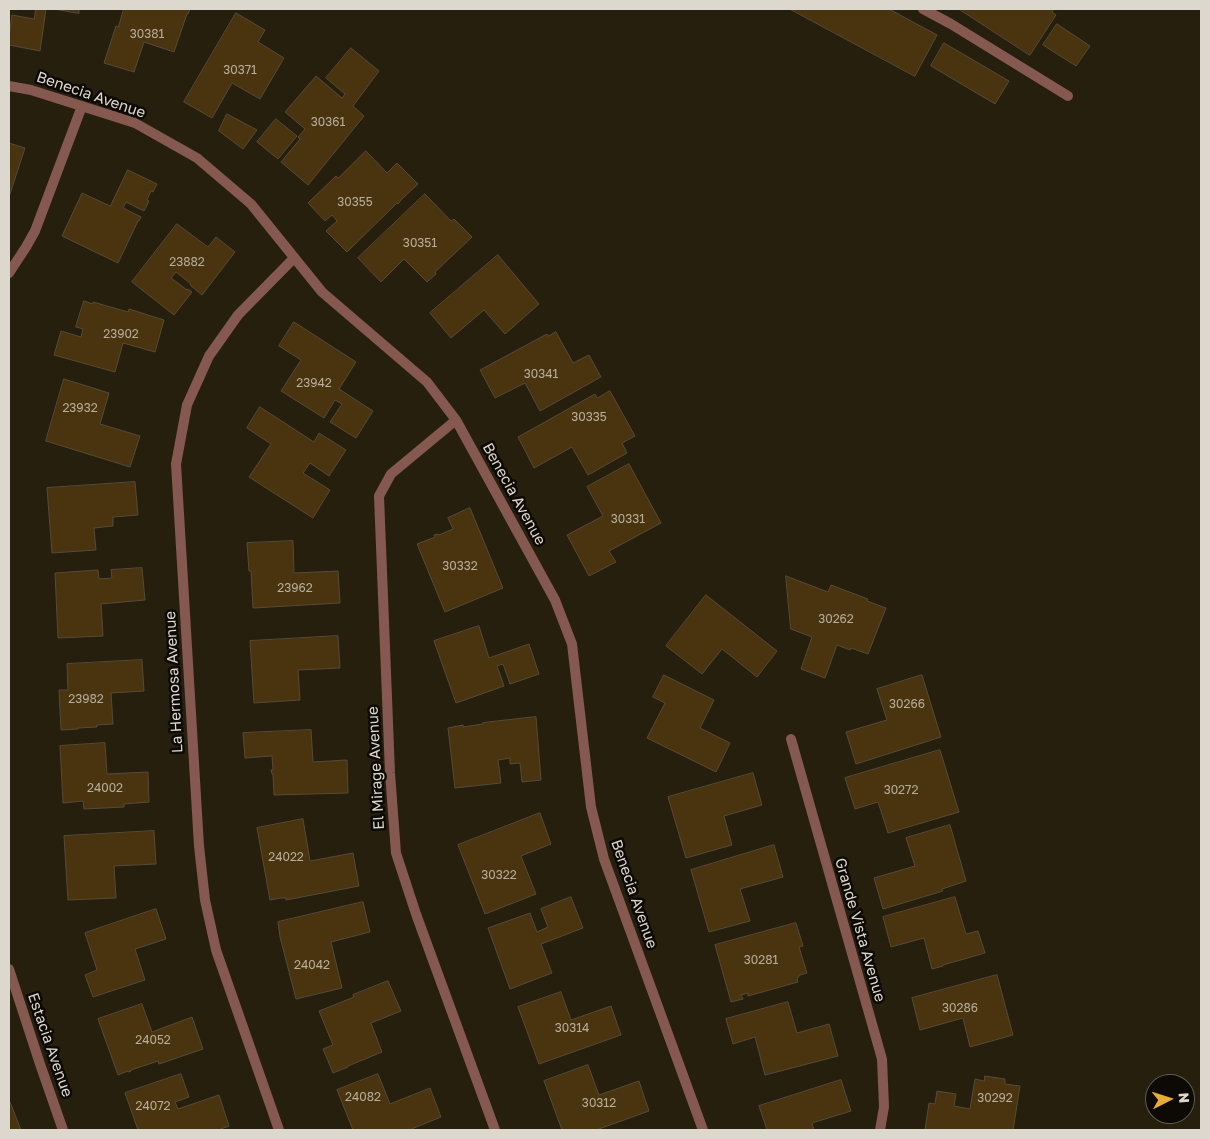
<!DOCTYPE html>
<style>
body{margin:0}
#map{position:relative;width:1210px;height:1139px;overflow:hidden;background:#271f0d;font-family:"Golos Text",sans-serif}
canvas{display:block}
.frame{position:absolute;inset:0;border:10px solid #ddd8cd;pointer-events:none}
.north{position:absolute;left:1145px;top:1074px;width:50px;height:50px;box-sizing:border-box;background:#0d0904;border:1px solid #605c54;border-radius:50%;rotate:85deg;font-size:14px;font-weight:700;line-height:20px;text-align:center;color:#ddd8cd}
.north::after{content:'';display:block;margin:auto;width:18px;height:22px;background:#e9ab38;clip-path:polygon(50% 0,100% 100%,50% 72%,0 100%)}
</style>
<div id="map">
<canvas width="1210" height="1139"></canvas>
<div class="frame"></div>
<div class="north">N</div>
</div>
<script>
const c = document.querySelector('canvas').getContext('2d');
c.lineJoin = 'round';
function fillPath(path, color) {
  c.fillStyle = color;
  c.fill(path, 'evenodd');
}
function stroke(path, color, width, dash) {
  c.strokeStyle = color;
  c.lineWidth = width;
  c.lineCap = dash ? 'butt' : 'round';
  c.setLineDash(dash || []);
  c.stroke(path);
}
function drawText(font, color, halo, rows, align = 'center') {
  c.font = font + ' "Golos Text",sans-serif';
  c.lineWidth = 5;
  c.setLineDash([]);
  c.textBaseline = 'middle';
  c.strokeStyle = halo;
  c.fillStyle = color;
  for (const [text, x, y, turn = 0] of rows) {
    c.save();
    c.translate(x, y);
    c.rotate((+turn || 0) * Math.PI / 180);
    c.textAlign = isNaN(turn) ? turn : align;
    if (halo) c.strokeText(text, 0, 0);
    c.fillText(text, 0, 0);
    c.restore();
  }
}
const building = new Path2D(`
 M36,9H46L40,51L9,45V37L12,15L34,19Z
 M54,9H79V13Z
 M124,9H190L188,14H187L174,52L144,42L134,72L104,63L116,26L118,27Z
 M790,9H889L937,35L915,76Z
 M959,9H1054L1052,12L1056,15L1030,55Z
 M236,13L265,30L258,42L284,58L260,99L232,83L212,118L184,102Z
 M1057,24L1090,46L1076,66L1043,45Z
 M944,43L1009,81L995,104L931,66Z
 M351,48L379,71L353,106L364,116L308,185L281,162L300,139L298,137L305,129L285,112L316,76L342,98L345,94L326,78Z
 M227,114L257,130L243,149L219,131Z
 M276,119L297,136L278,159L257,142Z
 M9,143L25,148L9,197Z
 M366,151L387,173L397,163L418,184L401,200L398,204L397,203L347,252L326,231L337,221L332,215L325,221L308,203L336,176L338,178Z
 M128,170L157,184L153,192L151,191L147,200L149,201L144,211L126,202L123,208L141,217L139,221H138L118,263L62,236L82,193L110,206Z
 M425,194L451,221L454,219L472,237L435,272L436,274L427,282L404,259L381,282L358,258Z
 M177,224L208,247L216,237L235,252L202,295L190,285L191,284L176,272L171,278L187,290L188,289L192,292L174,315L132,282Z
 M498,255L539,304L505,334L484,310L451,338L430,313Z
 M84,301L93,304V302L128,312L129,309L164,320L155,352L123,343L115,372L54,355L61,331L81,337L83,329L76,327Z
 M294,322L356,362L339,389L373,411L356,438L330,422L342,404L335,400L324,418L281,391L301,360L279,346Z
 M556,332L573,363L589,355L601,377L540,411L525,383L495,398L480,370L547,334L548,336Z
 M64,379L109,393L100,424L140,436L130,467L46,441Z
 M610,391L635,436L622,443L627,453L588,475L572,447L534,468L518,437L595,394L597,398Z
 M260,407L314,442L319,433L346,450L329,476L310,463L303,473L330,490L313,518L249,477L271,444L247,428Z
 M629,464L661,523L609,551L616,562L589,576L567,535L603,516L587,487Z
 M135,482L138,515L113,517V526L94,528L96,550L52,553L47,488Z
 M470,508L503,588L445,612L417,544L435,537L434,535L438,534L439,535L453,529L448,518Z
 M293,541L294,573L338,571L340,603L253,608L251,571H249L247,543Z
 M142,568L145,600L101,604L103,636L58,638L55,573L98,570L99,579L112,578L111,570Z
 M786,576L828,592L831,585L868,599L867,601L886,608L868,654L851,648L850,650L837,645L825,678L801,669L812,637L791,629Z
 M706,595L777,651L757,677L722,649L702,674L666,646Z
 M479,626L489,658L529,644L539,674L510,684L503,664L497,666L504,686L456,703L434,641Z
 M338,636L340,668L298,670L300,700L254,703L250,641Z
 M142,660L144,691L111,693L113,724L97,725V727L78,728V729L61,730L59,690H68L67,664Z
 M664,675L714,700L700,728L730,743L716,772L647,738L665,703L653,697Z
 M922,675L941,737L856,764L846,732L887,720L877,689Z
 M536,717L541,780L522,782L520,763L510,764V758L498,760L501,783L455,788L448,728L463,725V727L483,724V723Z
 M311,730L313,762L347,760L348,793L274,795L273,774H272L271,770H273L272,756L245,758L243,733Z
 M105,743L107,774L148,772L149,802L124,804V807L84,809L83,801L63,803L60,746Z
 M940,750L959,812L888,833L878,802L855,809L845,778Z
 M753,773L762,805L724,816L732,845L686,858L668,797Z
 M540,813L551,844L521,856L536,894L485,914L458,845Z
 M303,819L310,861L353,853L359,886L286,900V898H281L270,900L257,828Z
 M950,825L966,881L942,889L943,891L883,909L874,878L915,866L906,838Z
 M154,831L156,864L114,866L116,898L68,900L64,836Z
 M774,845L783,877L740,889L750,921L709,932L691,870Z
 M571,897L583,928L541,944L552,973L510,989L488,928L530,913L537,932L548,927L541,909Z
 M955,897L966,934L978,931L985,953L943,965V966L932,969L924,938L891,947L883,917Z
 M363,902L370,932L331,942L342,988L296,999L280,937L278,922Z
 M156,909L166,939L135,949L145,980L93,997L85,975L97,970L85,933Z
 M796,923L803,946L799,947L807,973L800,975L797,979L798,982L748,996V993L741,995L743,999L731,1002L715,945Z
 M997,975L1013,1035L970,1047L963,1018L920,1030L912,998Z
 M388,981L401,1011L371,1023L382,1052L348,1066V1067L333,1073L323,1049L333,1045L319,1011L354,997L353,995Z
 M561,992L571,1020L611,1006L621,1035L539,1064L518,1007Z
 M788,1002L797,1033L829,1024L838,1056L765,1075L755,1037L733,1044L726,1019Z
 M142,1004L152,1032L192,1017L203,1049L159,1064L158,1061L131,1070V1071L128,1072V1071L118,1075L98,1019Z
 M588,1065L599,1095L639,1081L649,1111L596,1130H562L544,1081Z
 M181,1074L189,1097L175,1102L178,1109L219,1095L229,1126L218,1130H138L125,1093Z
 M378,1074L390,1104L430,1088L441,1117L409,1130H353L337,1090Z
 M985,1076L1005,1079V1084L1020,1086L1013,1130H925L929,1103L935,1104L937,1091L956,1094L954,1106L970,1109L975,1079L984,1081Z
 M841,1080L851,1111L812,1123L814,1130H767L759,1106Z
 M10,1102L21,1130H9V1103Z`);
fillPath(building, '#4a340f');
stroke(building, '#564a39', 1);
stroke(new Path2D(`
 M923,9L951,24L1068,96`), '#85594f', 10);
stroke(new Path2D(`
 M9,86L31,90L135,123L197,158L251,204L322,292L427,382L456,420L555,600L572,644L591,807L604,859L703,1130
 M9,273L26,247L35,231L82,106
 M456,420L391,474L379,496L390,773L396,853L416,914L495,1130
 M791,739L882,1059L884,1107L880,1130
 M9,969L40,1064L63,1130
 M279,1130L216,950L205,900L199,846L176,464L187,405L209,356L238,315L294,258`), '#85594f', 10);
drawText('12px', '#b8af9e', null, [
 ["30381",147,34],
 ["30371",240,70],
 ["30361",328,122],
 ["30355",355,202],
 ["30351",420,243],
 ["23882",187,262],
 ["23902",121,334],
 ["30341",541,374],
 ["23942",314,383],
 ["23932",80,408],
 ["30335",589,417],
 ["30331",628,519],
 ["30332",460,566],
 ["23962",295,588],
 ["30262",836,619],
 ["23982",86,699],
 ["30266",907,704],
 ["24002",105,788],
 ["30272",901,790],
 ["24022",286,857],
 ["30322",499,875],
 ["30281",761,960],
 ["24042",312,965],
 ["30286",960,1008],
 ["30314",572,1028],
 ["24052",153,1040],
 ["24082",363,1097],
 ["30292",995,1098],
 ["30312",599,1103],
 ["24072",153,1106]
]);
drawText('15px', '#ddd8cd', '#0d0904', [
 ["Benecia Avenue",91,95,19],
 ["Benecia Avenue",514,494,61],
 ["La Hermosa Avenue",174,682,-93],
 ["El Mirage Avenue",376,768,-93],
 ["Benecia Avenue",634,894,71],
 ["Grande Vista Avenue",860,930,74],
 ["Estacia Avenue",50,1045,71]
]);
</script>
